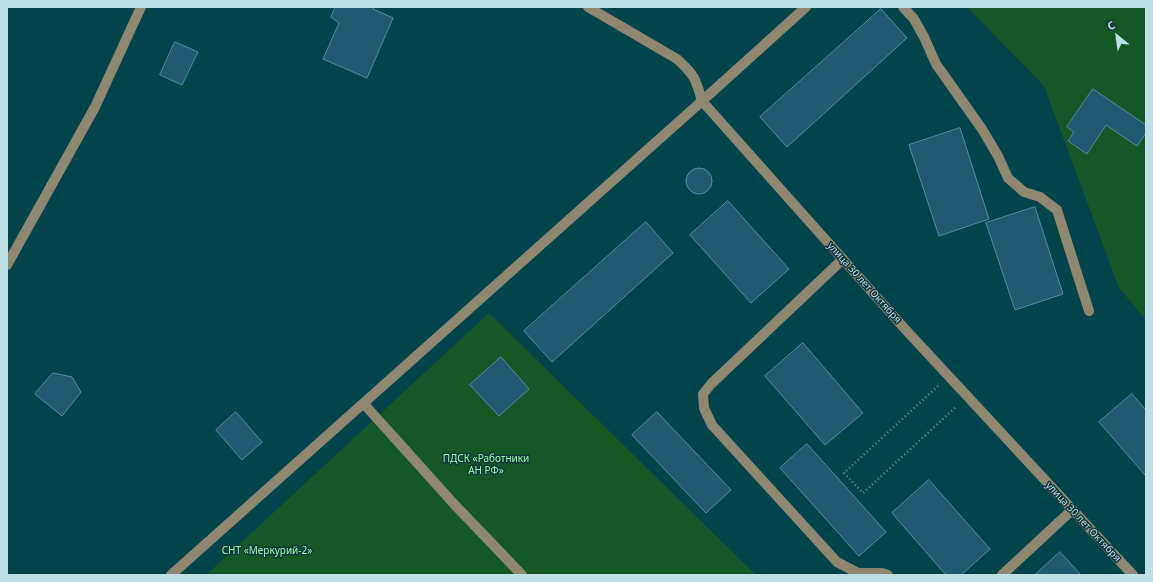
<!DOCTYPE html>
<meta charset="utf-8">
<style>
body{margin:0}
#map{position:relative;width:1153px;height:582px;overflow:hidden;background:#02444b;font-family:"Noto Sans",sans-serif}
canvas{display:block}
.frame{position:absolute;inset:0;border:8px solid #bddfe5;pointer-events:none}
.north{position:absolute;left:1097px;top:16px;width:40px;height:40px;-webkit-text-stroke:3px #0f373d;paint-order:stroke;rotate:331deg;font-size:11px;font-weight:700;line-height:16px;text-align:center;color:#bddfe5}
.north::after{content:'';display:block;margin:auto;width:14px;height:18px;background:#bddfe5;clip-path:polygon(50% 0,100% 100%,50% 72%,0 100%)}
</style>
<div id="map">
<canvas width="1153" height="582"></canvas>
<div class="frame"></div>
<div class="north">С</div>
</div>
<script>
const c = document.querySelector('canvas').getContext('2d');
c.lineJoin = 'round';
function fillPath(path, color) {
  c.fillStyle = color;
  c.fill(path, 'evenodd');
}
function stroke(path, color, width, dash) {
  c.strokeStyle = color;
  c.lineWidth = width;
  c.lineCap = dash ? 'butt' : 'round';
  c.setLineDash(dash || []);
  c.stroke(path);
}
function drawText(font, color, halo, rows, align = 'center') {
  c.font = font + ' "Noto Sans",sans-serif';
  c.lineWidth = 3;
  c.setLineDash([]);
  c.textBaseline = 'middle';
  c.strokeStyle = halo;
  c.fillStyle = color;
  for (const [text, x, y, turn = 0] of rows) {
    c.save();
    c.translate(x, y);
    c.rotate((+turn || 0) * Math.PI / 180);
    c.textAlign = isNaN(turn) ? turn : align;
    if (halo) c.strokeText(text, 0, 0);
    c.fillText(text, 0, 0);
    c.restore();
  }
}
fillPath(new Path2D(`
 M967,7H1146V320L1119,288L1044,86Z
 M489,313L756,575H206Z`), '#135826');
const building = new Path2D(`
 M336,7H374L373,9L393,18L367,78L323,59L339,23L331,17Z
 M881,9L907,38L787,147L760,117Z
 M175,42L198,52L182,85L160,75Z
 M1093,89L1146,125V133L1137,146L1106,125L1087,154L1068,141L1074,132L1067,127Z
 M960,128L989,219L939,236L909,145Z
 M686 181a13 13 0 1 1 26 0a13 13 0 1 1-26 0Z
 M728,201L789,269L751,303L690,235Z
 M1035,207L1063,294L1015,310L986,223Z
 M646,222L673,253L552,362L524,331Z
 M803,343L863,413L825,445L765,376Z
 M501,357L529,389L499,416L470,385Z
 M53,373L72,377L81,392L62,416L35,394Z
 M1132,394L1146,410V476L1099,422Z
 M236,412L262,442L242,460L216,430Z
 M657,412L731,490L706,513L632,435Z
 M807,444L886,532L859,556L780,468Z
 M929,480L990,549L961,575H946L892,513Z
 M1060,552L1081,575H1035Z`);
fillPath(building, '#1f5a71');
stroke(building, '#518ea8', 1);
stroke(new Path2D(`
 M938,386L844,473L863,493L957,406`), '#609298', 2.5, [1, 3]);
stroke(new Path2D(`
 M588,7L677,59C695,75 696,80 702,101L905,329L1133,575
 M903,7L914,19L924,37L936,64L982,129L998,156L1008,178L1024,192L1040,197L1057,210L1089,311
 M843,259L711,384L703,394L704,408L712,425L837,562L858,573H882L888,575
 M7,265L95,107L141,7
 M364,404L454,504L522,575
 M171,575L702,101L806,7
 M1002,575L1072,510`), '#908771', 10);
drawText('10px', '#bddfe5', '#0f373d', [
 ["улица 30 лет Октября",864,283,48],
 ["улица 30 лет Октября",1083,522,47]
]);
drawText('10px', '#98fca8', '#0f373d', [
 ["ПДСК «Работники",486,459],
 ["АН РФ»",486,471],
 ["СНТ «Меркурий-2»",267,551]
]);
</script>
